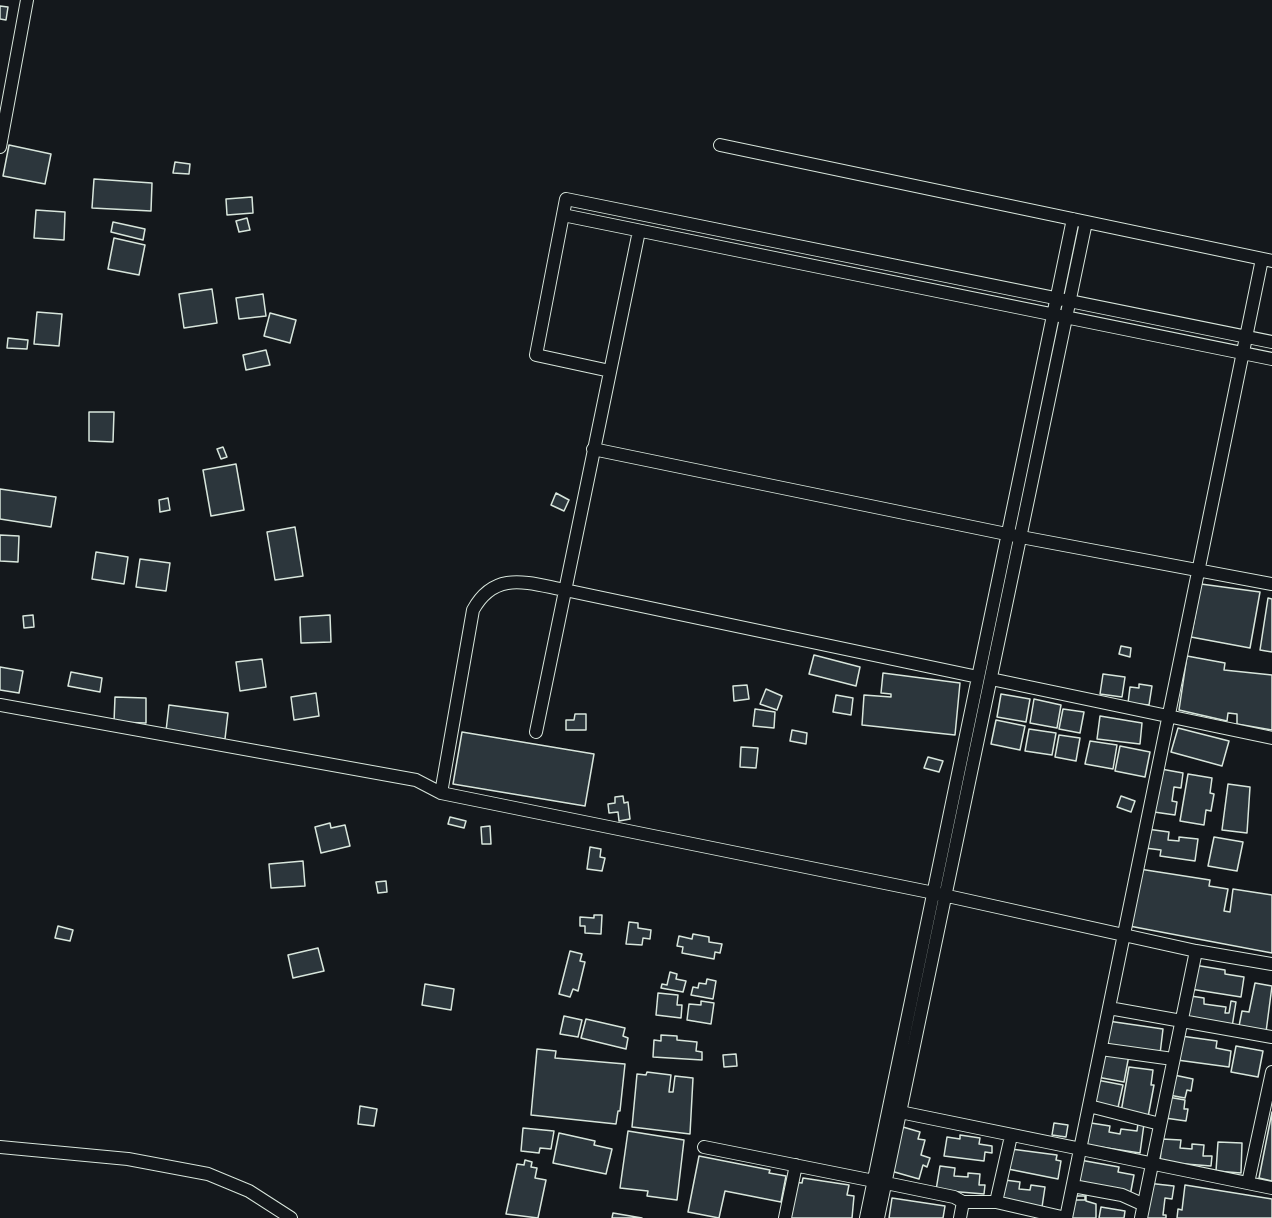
<!DOCTYPE html>
<style>
body{margin:0}
canvas{display:block;background:#14181c}
</style>
<canvas width="1272" height="1218"></canvas>
<script>
const c = document.querySelector('canvas').getContext('2d');
c.lineJoin = 'round';
function fillPath(path, color) {
  c.fillStyle = color;
  c.fill(path, 'evenodd');
}
function stroke(path, color, width, dash) {
  c.strokeStyle = color;
  c.lineWidth = width;
  c.lineCap = dash ? 'butt' : 'round';
  c.setLineDash(dash || []);
  c.stroke(path);
}
const building = new Path2D(`
 M0,6L8,7L6,20L0,19Z
 M9,145L51,154L45,184L3,176Z
 M175,162L190,164L189,174L173,173Z
 M94,179L152,183L151,211L92,208Z
 M252,197L253,213L227,215L226,199Z
 M36,210L65,212L64,240L34,238Z
 M247,218L250,230L239,232L236,221Z
 M113,222L145,229L143,240L111,232Z
 M114,238L145,245L139,275L108,269Z
 M212,289L217,323L184,328L179,294Z
 M263,294L266,316L239,319L236,298Z
 M37,312L62,314L59,346L34,344Z
 M270,313L296,320L290,343L264,336Z
 M8,338L28,340L27,349L7,348Z
 M266,350L270,365L246,370L243,355Z
 M89,412H114L113,442L89,441Z
 M223,447L227,457L221,459L217,449Z
 M236,464L244,510L211,516L203,470Z
 M0,489L56,497L51,527L0,519Z
 M556,493L569,500L564,511L551,505Z
 M168,498L170,510L160,512L159,500Z
 M295,527L303,576L275,580L267,532Z
 M0,535L19,536L18,562L0,561Z
 M96,552L128,557L124,584L92,579Z
 M140,559L170,563L166,591L136,587Z
 M1201,584L1260,592L1250,648L1191,637Z
 M1268,598L1272,599V652L1260,650Z
 M33,615L34,627L24,628L23,616Z
 M330,615L331,642L301,643L300,617Z
 M1121,646L1131,648L1130,657L1119,654Z
 M814,655L860,667L856,686L809,674Z
 M1187,656L1225,663L1224,670L1272,675V730L1237,724V714L1228,713L1227,721L1179,710Z
 M262,659L266,687L240,691L236,662Z
 M0,667L23,671L19,693L0,690Z
 M71,672L102,678L100,692L68,686Z
 M883,673L960,683L955,735L862,725L864,695L891,697V694L881,693Z
 M1103,674L1125,677L1122,697L1100,694Z
 M1139,684L1152,686L1149,705L1128,703L1130,687L1139,688Z
 M747,685L749,699L734,701L733,686Z
 M766,689L782,696L777,710L760,704Z
 M316,693L319,716L294,720L291,697Z
 M1001,694L1030,699L1026,722L997,717Z
 M836,695L853,698L851,715L833,712Z
 M115,697L146,698V723L114,722Z
 M1034,699L1061,705L1057,728L1030,723Z
 M169,705L228,713L225,739L166,731Z
 M755,709L775,712L774,728L753,726Z
 M1063,709L1084,712L1080,733L1059,729Z
 M575,714H586V730H566V720H574Z
 M1100,716L1142,723L1140,744L1097,739Z
 M996,720L1025,726L1020,750L991,744Z
 M1178,728L1229,741L1222,766L1171,752Z
 M1029,729L1056,733L1052,755L1025,751Z
 M792,730L807,733L806,744L790,741Z
 M462,732L594,754L585,806L453,784Z
 M1059,735L1080,738L1076,761L1055,757Z
 M1090,741L1117,745L1113,769L1085,764Z
 M1120,746L1150,752L1145,777L1115,771Z
 M741,747L758,748L756,768L740,767Z
 M928,757L943,761L939,772L924,768Z
 M1161,769L1183,773L1181,788L1174,787L1172,801L1177,802L1175,815L1154,812Z
 M1188,774L1212,778L1210,793L1214,794L1211,811L1206,810L1204,825L1180,821Z
 M1228,784L1250,787L1247,833L1222,830Z
 M623,796L624,803L628,802L630,819L619,821L618,812L609,813L608,804L615,803V797Z
 M1121,796L1135,801L1131,812L1117,807Z
 M450,817L466,821L464,828L448,824Z
 M330,823L331,828L345,825L350,846L321,853L315,827Z
 M490,826L491,844H482L481,827Z
 M1147,829L1169,832L1168,840L1179,841V837L1198,839L1195,861L1160,856L1161,850L1145,848Z
 M1214,837L1243,842L1237,871L1208,866Z
 M590,847L601,849L600,857L605,858L602,871L587,869Z
 M303,861L305,886L271,888L269,864Z
 M1133,868L1210,880L1209,886L1228,889L1224,911L1230,912L1233,889L1272,895V953L1124,925Z
 M386,881L387,892L378,893L376,882Z
 M594,915H602L601,934L585,933V926H580V917L594,918Z
 M629,922L638,923V928L651,930L650,939L643,938L642,945L626,944Z
 M58,926L73,930L70,941L55,938Z
 M693,934L709,937V942L722,944L720,953L715,952L714,959L682,953L683,947L677,946L679,936L692,939Z
 M318,948L324,971L293,978L288,955Z
 M570,951L582,954L580,961L585,962L578,991L573,989L570,997L559,994Z
 M1188,964L1225,970V974L1244,977L1241,997L1184,988Z
 M670,972L677,974L676,979L686,981L683,992L661,988L662,984L667,985Z
 M707,979L716,981L713,999L691,995L693,987L698,988L699,983L706,984Z
 M1255,983L1272,986L1266,1032L1239,1026L1242,1011L1249,1012Z
 M425,984L454,989L451,1010L422,1005Z
 M658,993L678,995L677,1005H682L681,1018L656,1015Z
 M1184,995L1204,998V1004L1226,1007L1225,1013H1229L1231,1001L1236,1002L1232,1027L1181,1020Z
 M701,1001L714,1003L711,1024L687,1020L689,1004L701,1005Z
 M564,1016L582,1020L578,1037L560,1034Z
 M586,1019L625,1028L623,1036L628,1038L626,1049L581,1038Z
 M1108,1021L1163,1029L1160,1054L1104,1048Z
 M661,1035L677,1036V1040L697,1042L696,1051L702,1052V1060L653,1057L654,1040L661,1041Z
 M1181,1036L1217,1041L1216,1048L1231,1051L1229,1067L1177,1060Z
 M1236,1046L1263,1051L1258,1077L1231,1072Z
 M537,1049L556,1051L555,1058L625,1064L620,1111H618L616,1124L531,1115Z
 M1103,1050L1129,1055L1124,1082L1097,1077Z
 M736,1054L737,1066L724,1067L723,1055Z
 M1129,1067L1153,1070L1151,1085H1154L1148,1117L1121,1112Z
 M647,1072L671,1075L669,1092H673L675,1076L693,1078L690,1134L632,1127L637,1074L646,1075Z
 M1174,1075L1193,1079L1191,1091L1187,1090L1185,1098L1169,1095Z
 M1097,1080L1123,1085L1117,1112L1091,1106Z
 M1168,1097L1185,1100L1184,1109H1188L1186,1121L1165,1118Z
 M360,1106L377,1109L374,1126L358,1124Z
 M1272,1112V1181L1259,1178Z
 M1054,1123L1068,1125L1066,1137L1052,1135Z
 M1091,1123L1110,1126L1109,1132L1120,1134L1121,1129L1137,1131L1138,1123L1144,1124L1140,1153L1087,1145Z
 M903,1127L920,1132L918,1139L925,1140L921,1155L930,1158L927,1167L923,1165L919,1179L891,1171Z
 M523,1128L554,1131L551,1149L540,1148L539,1153L521,1151Z
 M628,1131L684,1140L677,1200L647,1196L648,1191L620,1188Z
 M559,1133L595,1141L594,1145L612,1149L606,1174L553,1163Z
 M960,1135L980,1138L979,1144L992,1146V1153L985,1152L984,1161L944,1156L947,1137L960,1139Z
 M1162,1139L1181,1140L1180,1148L1192,1149V1144L1204,1145L1203,1156H1212L1211,1166L1160,1162Z
 M1218,1142L1242,1143L1241,1173L1216,1171Z
 M1011,1149L1057,1155L1056,1160L1061,1161L1058,1179L1008,1169Z
 M699,1156L770,1170L769,1173L786,1176L781,1202L725,1191L719,1218L688,1212Z
 M525,1160L532,1162L531,1167L537,1168L535,1178L546,1180L538,1218L506,1214L517,1164L524,1165Z
 M1080,1160L1119,1167L1118,1172L1134,1175L1130,1196L1076,1186Z
 M940,1166L955,1168L954,1176L968,1177V1173L980,1174L979,1185H985L984,1194L936,1190Z
 M803,1178L849,1185L847,1195L854,1196L852,1218H789L794,1182L802,1183Z
 M1005,1180L1020,1182L1019,1189L1030,1190L1031,1185L1045,1187L1042,1207L998,1201Z
 M1147,1183L1174,1186L1172,1199L1165,1198L1163,1215H1166V1218H1144Z
 M1185,1185L1272,1199V1218H1177L1178,1209L1182,1210Z
 M1075,1192L1086,1193V1201L1096,1204V1218H1066L1072,1200H1085V1196H1074Z
 M892,1198L945,1206L943,1218H889Z
 M1101,1207L1125,1211L1124,1218H1099Z
 M613,1213L642,1218H612Z`);
fillPath(building, '#2c363c');
stroke(building, '#d8e6dc', 1.5);
const street = new Path2D(`
 M720,145L1272,261
 M0,147L27,0
 M563,215L1272,359
 M610,371L536,355L566,199L1272,342
 M593,449L1021,537L1272,584
 M991,679L1272,738
 M0,705L416,780L441,793L934,893L1196,951L1272,964
 M536,732L639,231
 M441,793L473,610C495,570 527,583 565,590L978,677
 M1109,1008L1272,1037
 M1101,1049L1173,1059
 M1089,1106L1160,1124
 M900,1112L1272,1188
 M0,1147L128,1159L208,1174L249,1191L291,1218
 M704,1147L874,1181
 M886,1183L954,1197L963,1202H996L1066,1218
 M1248,1183L1272,1072
 M1073,1186L1122,1195L1142,1204
 M996,1202L1011,1136
 M785,1218L796,1165
 M866,1218L1073,219
 M878,1218L1086,222
 M960,1218L963,1202
 M1066,1218L1262,259
 M1141,1218L1196,951`);
stroke(street, '#d8e6dc', 14);
stroke(street, '#14181c', 12);
</script>
